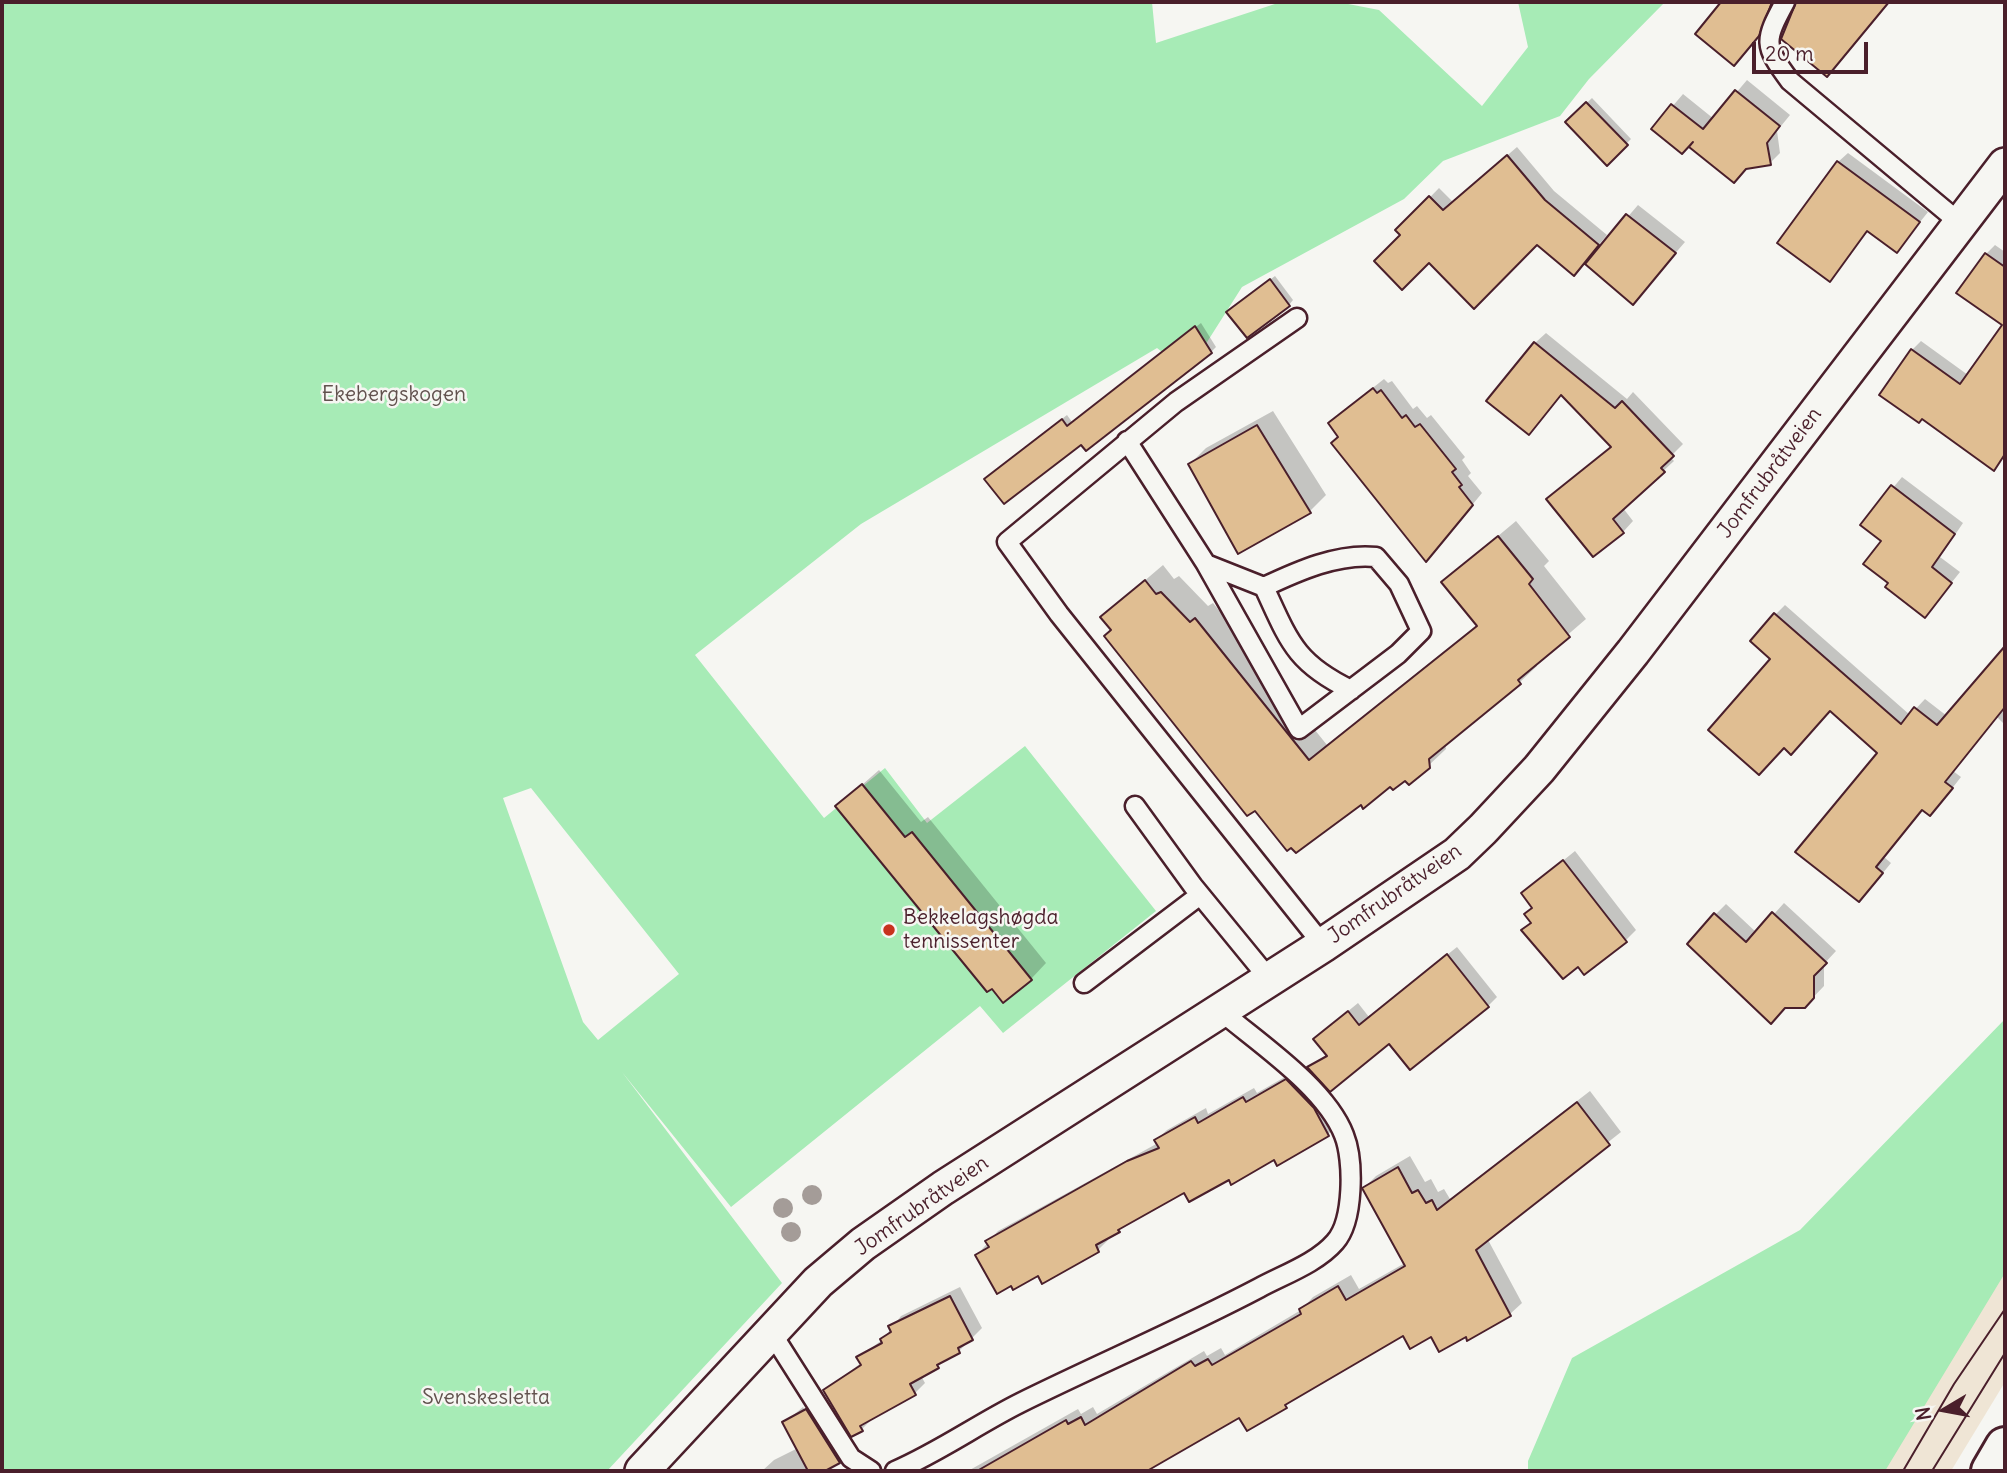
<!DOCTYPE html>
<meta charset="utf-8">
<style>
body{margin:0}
#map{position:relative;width:2007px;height:1473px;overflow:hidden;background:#f6f6f2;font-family:Delius,sans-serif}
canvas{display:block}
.frame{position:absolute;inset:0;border:4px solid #4a1f2b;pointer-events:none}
.north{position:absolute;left:1909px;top:1375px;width:70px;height:70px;-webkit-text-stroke:5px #f6f6f2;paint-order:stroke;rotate:260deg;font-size:19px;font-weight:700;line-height:28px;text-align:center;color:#4a1f2b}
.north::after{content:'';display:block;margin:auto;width:24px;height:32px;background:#4a1f2b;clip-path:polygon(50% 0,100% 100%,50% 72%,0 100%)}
.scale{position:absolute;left:1752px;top:42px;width:116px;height:32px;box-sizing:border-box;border:4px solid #4a1f2b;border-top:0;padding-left:9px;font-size:21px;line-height:24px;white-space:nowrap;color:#4a1f2b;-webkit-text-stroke:5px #f6f6f2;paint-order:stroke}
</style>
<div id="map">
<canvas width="2007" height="1473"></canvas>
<div class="frame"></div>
<div class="north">N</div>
<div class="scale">20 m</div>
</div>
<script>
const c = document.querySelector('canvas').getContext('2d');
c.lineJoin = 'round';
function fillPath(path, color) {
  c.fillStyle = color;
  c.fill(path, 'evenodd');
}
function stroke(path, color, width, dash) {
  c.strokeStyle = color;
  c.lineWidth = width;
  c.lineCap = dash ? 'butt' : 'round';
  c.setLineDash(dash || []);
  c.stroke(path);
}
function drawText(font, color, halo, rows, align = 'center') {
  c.font = font + ' Delius,sans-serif';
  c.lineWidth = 5;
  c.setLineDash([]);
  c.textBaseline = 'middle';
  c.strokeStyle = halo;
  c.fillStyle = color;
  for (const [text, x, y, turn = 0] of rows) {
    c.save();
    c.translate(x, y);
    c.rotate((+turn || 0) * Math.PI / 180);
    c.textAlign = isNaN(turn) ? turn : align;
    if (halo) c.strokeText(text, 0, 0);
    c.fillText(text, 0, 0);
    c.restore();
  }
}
fillPath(new Path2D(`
 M2005,1261V1382L1951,1471H1856Z`), '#efe5d5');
fillPath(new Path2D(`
 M2,2H1152L1156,43L1281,2H1338L1379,10L1482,106L1528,47L1518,2H1665L1589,79L1560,116L1443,161L1404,199L1242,287L1188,372L1157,348L861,524L695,655L824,818L885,768L927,823L1025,746L1156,911L1003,1033L980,1006L731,1207L622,1072L782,1283L607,1471H2ZM531,788L679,974L598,1040L583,1022L503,798Z
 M2005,1019V1273L1885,1471H1528V1461L1572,1358L1800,1230Z`), '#a7ebb6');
fillPath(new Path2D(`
 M1747,80L1790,115L1777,131L1780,153L1770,163L1654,128L1683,94L1714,119Z
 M1592,98L1631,139L1607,163L1567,122Z
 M1517,147L1554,191L1607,235L1597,247L1600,249L1638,205L1685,242L1633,302L1585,262L1537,243L1402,235L1398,230L1439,188L1453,202Z
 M1848,153L1928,212L1897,251L1869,230L1830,280L1838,162Z
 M1995,245L2005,252V455L1993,468L1912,350L1921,341L1968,375L2004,325L1986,254Z
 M1275,276L1293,300L1289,305L1233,307Z
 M1201,323L1216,347L1211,352L1081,442L991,474L1067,415L1072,422Z
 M1546,333L1627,399L1633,392L1683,444L1670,457L1674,461L1623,508L1633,521L1623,532L1549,499L1612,446L1562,393L1539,423L1535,343Z
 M1384,379L1388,383L1392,381L1413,409L1417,406L1427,418L1431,415L1465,457L1462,460L1471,473L1468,476L1482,493L1427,560L1340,436L1341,413Z
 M1273,411L1326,495L1310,511L1190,464L1206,448Z
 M1902,477L1963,523L1940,557L1960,572L1925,616L1884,541L1862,525Z
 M1516,521L1549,561L1544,566L1586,619L1535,663L1537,666L1520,682L1445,743L1446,749L1428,766L1361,803L1113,630L1102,617L1163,565L1174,579L1179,576L1208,606L1213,603L1327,745L1478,624L1443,582Z
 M1785,605L1910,715L1925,699L1947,716L2005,649V725L1997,717L1953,771L1961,777L1939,805L1923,809L1884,857L1891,863L1869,890L1879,752L1773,658L1776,614Z
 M879,770L921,822L928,817L1046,963L1031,979L838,806Z
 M1575,851L1636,930L1625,941L1579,964L1524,930L1532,922L1534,907L1523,893Z
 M1784,903L1836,951L1824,964V986L1804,1007L1715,915L1726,904L1757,933Z
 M1457,947L1497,997L1488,1006L1410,1068L1389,1042L1309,1068L1327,1054L1324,1031L1358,1003L1369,1017Z
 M1297,1070L1339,1124L1328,1134L1278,1163L1275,1158L1230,1178L1185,1190L1125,1224L1107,1237L1108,1240L1098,1250L1039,1274L977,1255L998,1231L1158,1143L1156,1140L1167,1130L1206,1108L1208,1114L1254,1088L1257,1093Z
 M1590,1091L1621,1132L1487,1238L1522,1303L1510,1314L1466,1335L1403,1334L1294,1398L1286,1406L1240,1415L1130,1471H968L1078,1409L1081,1414L1093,1407L1097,1414L1204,1351L1207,1356L1221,1348L1225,1355L1301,1310L1313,1297L1351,1275L1359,1289L1405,1263L1364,1188L1376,1176L1410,1156L1425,1182L1431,1179L1438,1192L1444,1189L1450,1199Z
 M960,1287L982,1328L959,1351L921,1376L925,1383L915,1393L872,1419L862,1429L825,1390L861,1363L859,1357L882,1340L901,1316Z
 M819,1398L851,1449L841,1460L806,1405Z
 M803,1407L837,1460H841L821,1471H762L774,1460L798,1448L784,1423Z`), '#0003');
const building = new Path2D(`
 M1721,2H1772L1759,36L1734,66L1695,34Z
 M1796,2H1889L1827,77L1781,39Z
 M1735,90L1780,126L1767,143L1771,165L1746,169L1734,183L1689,147L1693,142L1682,154L1651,129L1671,104L1703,129Z
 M1586,102L1628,145L1607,166L1565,122Z
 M1507,155L1545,200L1599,245L1574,276L1537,245L1474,309L1429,263L1402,290L1374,261L1400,235L1395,230L1429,196L1443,210Z
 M1837,161L1920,222L1897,253L1867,231L1830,282L1777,243Z
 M1626,214L1676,253L1633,305L1585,264Z
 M1985,253L2005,267V454L1994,471L1922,419L1919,423L1879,395L1911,349L1960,384L2002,325L1956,293Z
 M1270,279L1290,306L1247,338L1226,312Z
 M1195,326L1212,353L1086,451L1081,445L1004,504L984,479L1062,419L1067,426Z
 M1534,342L1615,408L1622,401L1674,456L1661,468L1665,472L1613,519L1624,533L1593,557L1546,499L1611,447L1561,395L1529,435L1486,401Z
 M1373,388L1377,393L1381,390L1402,418L1406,415L1415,427L1420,424L1456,469L1452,472L1462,485L1459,487L1473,505L1426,562L1331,443L1338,437L1328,423Z
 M1257,425L1311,513L1238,554L1188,464Z
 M1891,485L1955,534L1932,567L1952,583L1925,618L1885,587L1888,583L1863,564L1881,541L1860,525Z
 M1498,536L1533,579L1529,584L1570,637L1518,680L1521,684L1429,759L1430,768L1409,785L1405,781L1393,790L1390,787L1363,809L1361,805L1296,853L1291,848L1287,851L1255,811L1247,816L1104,636L1111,630L1100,617L1145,580L1156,594L1161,592L1190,622L1195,618L1309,760L1477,626L1441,582Z
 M1774,613L1901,724L1914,707L1937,725L2005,646V707L1945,782L1953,788L1930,816L1922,810L1876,867L1883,873L1859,902L1795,852L1877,753L1830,711L1791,755L1784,748L1759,775L1708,730L1770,659L1750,641Z
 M862,784L905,837L912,832L1032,980L1003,1003L992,989L987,992L835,806Z
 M1563,860L1627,942L1584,975L1578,967L1563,979L1521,930L1531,923L1524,914L1532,908L1521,893Z
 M1772,912L1827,963L1814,976V998L1805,1008H1785L1771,1024L1687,944L1714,913L1746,942Z
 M1447,954L1489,1007L1410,1070L1389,1044L1330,1092L1307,1067L1327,1056L1313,1039L1348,1011L1359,1025Z
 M1286,1079L1314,1108L1329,1136L1277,1166L1274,1160L1231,1185L1229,1180L1189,1202L1184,1193L1118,1230L1120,1232L1096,1245L1099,1252L1042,1284L1038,1276L1013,1290L1011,1286L997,1294L975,1255L989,1247L985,1241L1127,1161L1159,1148L1154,1140L1195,1117L1198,1123L1243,1097L1246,1102Z
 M1577,1102L1610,1145L1476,1250L1511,1316L1467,1341L1466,1337L1439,1352L1431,1337L1410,1349L1403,1336L1285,1405L1287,1408L1247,1431L1239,1418L1147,1471H977L1066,1420L1068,1424L1081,1417L1085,1425L1191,1361L1195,1366L1208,1359L1212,1365L1301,1314L1299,1309L1338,1286L1346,1300L1405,1266L1362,1188L1398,1167L1412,1193L1418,1190L1426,1203L1432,1200L1437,1210Z
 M950,1296L973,1340L958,1348L960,1353L937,1365L939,1368L910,1384L916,1395L860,1426L863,1431L851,1437L823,1390L861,1365L856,1357L882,1343L880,1339L891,1332L888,1326Z
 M806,1409L840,1463L825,1471H808L782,1422Z`);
fillPath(building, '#e0be92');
stroke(building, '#4a1f2b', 2);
const service = new Path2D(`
 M1785,2C1764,41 1763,45 1790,81L1960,223
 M1297,318L1176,402L1007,542L1059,614L1323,945
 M1127,441L1206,564L1299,729L1398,654L1421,631L1399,584L1376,557C1338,553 1298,571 1264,587L1206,564
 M1264,587C1289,641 1295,663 1351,690
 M1135,806L1193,886L1270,980
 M1084,983L1200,895
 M771,1332L851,1458L871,1471
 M895,1471C939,1452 978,1424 1020,1403C1099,1364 1181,1329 1259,1288C1283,1275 1317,1263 1335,1242C1354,1221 1354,1160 1344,1135C1326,1088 1260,1044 1222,1012`);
const minor = new Path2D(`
 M642,1471L818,1282L863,1244L943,1188L1323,945L1457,854L1483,829L1539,769L1633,652L2005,165`);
const secondary = new Path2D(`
 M1991,1471L2005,1447`);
stroke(service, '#4a1f2b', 23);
stroke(minor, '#4a1f2b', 38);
stroke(secondary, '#4a1f2b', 44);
stroke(service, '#f6f6f2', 18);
stroke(minor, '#f6f6f2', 33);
stroke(secondary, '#f6f6f2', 38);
stroke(new Path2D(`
 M1903,1471L1954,1384L2005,1309
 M1932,1471L2005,1353`), '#4a1f2b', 2);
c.fillStyle = '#a49c98';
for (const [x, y] of [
 [812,1195],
 [783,1208],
 [791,1232]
]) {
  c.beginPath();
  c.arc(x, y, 10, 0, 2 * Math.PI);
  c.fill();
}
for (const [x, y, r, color] of [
 [889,930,7,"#c8321e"]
]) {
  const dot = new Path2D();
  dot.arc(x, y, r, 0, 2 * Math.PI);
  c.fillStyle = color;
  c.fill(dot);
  stroke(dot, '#f6f6f2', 2.5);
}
drawText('21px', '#61524e', '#f6f6f2', [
 ["Ekebergskogen",394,395],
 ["Svenskesletta",486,1398]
]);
drawText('21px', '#4a1f2b', '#f6f6f2', [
 ["Jomfrubråtveien",1770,473,-53],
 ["Jomfrubråtveien",1395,894,-35],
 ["Jomfrubråtveien",922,1206,-35]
]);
drawText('21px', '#4a1f2b', '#f6f6f2', [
 ["Bekkelagshøgda",903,918],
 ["tennissenter",903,942]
], 'left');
</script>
